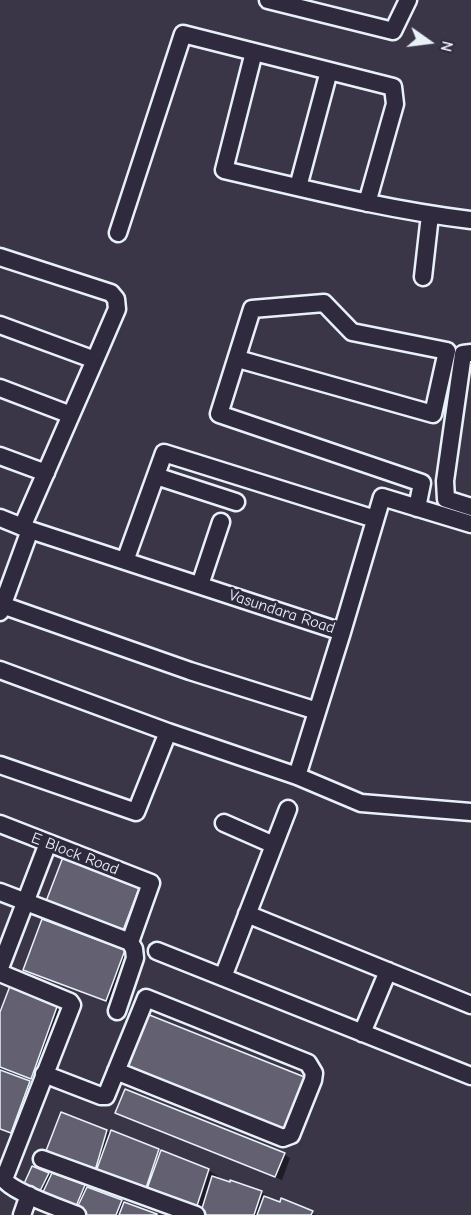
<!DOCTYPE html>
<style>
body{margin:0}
#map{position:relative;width:471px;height:1215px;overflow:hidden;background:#3a3648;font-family:"Comic Neue",sans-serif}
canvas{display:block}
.north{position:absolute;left:399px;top:12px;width:60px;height:60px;-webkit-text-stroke:4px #2f2a3d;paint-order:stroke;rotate:104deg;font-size:16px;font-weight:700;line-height:24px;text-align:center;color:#e8f1f8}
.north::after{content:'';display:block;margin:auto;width:21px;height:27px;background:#e8f1f8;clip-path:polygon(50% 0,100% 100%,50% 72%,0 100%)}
</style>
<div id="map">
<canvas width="471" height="1215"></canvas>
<div class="north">N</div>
</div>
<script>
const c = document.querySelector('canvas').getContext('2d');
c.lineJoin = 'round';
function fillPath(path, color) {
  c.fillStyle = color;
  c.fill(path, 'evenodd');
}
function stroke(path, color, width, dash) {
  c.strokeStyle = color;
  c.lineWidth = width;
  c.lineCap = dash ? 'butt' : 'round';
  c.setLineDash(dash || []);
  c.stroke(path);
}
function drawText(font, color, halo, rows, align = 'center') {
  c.font = font + ' "Comic Neue",sans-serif';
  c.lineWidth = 5;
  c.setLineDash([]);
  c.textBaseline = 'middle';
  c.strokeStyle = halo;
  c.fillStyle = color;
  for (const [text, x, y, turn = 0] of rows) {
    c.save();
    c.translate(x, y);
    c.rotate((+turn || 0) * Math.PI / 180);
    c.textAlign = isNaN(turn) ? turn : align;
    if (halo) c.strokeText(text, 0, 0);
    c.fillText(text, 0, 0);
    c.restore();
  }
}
fillPath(new Path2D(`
 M139,888L145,891L128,936L53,907Z
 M124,951L130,955L112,1004L25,969Z
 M58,1006L64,1009L37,1081L0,1067V1017Z
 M0,1072L35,1086L17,1135L0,1129Z
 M62,1114L208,1170L218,1176L216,1179L230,1183L231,1182L262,1193L271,1198L270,1200L317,1215H191L96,1177Z
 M123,1116L284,1154L290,1158L282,1180Z
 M48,1174L84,1187L156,1215H83L34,1191Z`), '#0007');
const building = new Path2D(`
 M63,857L140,886L122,933L45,904Z
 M42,919L125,950L106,1001L23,970Z
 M10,986L58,1004L31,1079L0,1067V1012Z
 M147,1014L307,1078L286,1131L126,1067Z
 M0,1070L30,1081L11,1133L0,1129Z
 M125,1089L285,1153L275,1177L115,1113Z
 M61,1112L107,1130L94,1174L44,1156Z
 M111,1130L159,1149L143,1197L94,1177Z
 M161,1150L209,1169L194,1215L144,1197Z
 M32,1166L49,1173L39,1193L23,1186Z
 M52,1173L85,1185L74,1211L42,1194Z
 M212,1176L230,1182V1180L262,1191L254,1215H200Z
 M87,1187L122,1200L116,1215H84L75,1212Z
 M264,1196L280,1202L281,1198L313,1211L311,1215H257Z
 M124,1202L157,1214V1215H119Z`);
fillPath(building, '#636171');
stroke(building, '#e8f1f8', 1.5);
const minor = new Path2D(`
 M268,0L393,31L408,0
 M254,52L224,170C306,189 387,210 471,220
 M298,187L329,71
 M118,233L183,34L393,87L395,104L367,203
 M0,257L111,293L116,299L117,309L95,360
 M423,277L430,215
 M0,325L95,360L22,527
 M471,353L463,354L445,481L446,499L471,507
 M238,359L433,414L447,351L352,332L324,303L252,309L219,414L422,483L417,508
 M0,388L71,415
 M0,456L46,473
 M156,476L236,502
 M0,518L30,530L342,632L382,497L471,524
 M125,561L164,453L375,519
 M200,585L221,522
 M2,605L190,671L317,711
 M0,612L30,530
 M0,670L168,732L297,776L361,803L471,812
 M0,765L136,812L168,732
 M297,776L342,632
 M224,823L274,845
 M0,824L151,883L130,942L0,892
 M247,914L471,1005
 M157,951L471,1076
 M0,968L48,843
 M0,973L70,1002L72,1005L4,1179C10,1191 62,1209 77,1215
 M223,977L288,809
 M117,1011L135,958L134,949L130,942
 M362,1033L388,971
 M44,1074L101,1096H106L146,998L308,1063L314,1073L313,1080L291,1135L283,1138L116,1071
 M42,1159L196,1215
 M22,1215L29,1195`);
stroke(minor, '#e8f1f8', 21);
stroke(minor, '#2f2a3d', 16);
drawText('16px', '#e8f1f8', '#2f2a3d', [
 ["Vasundara Road",282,612,18],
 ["E Block Road",75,854,21]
]);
</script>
